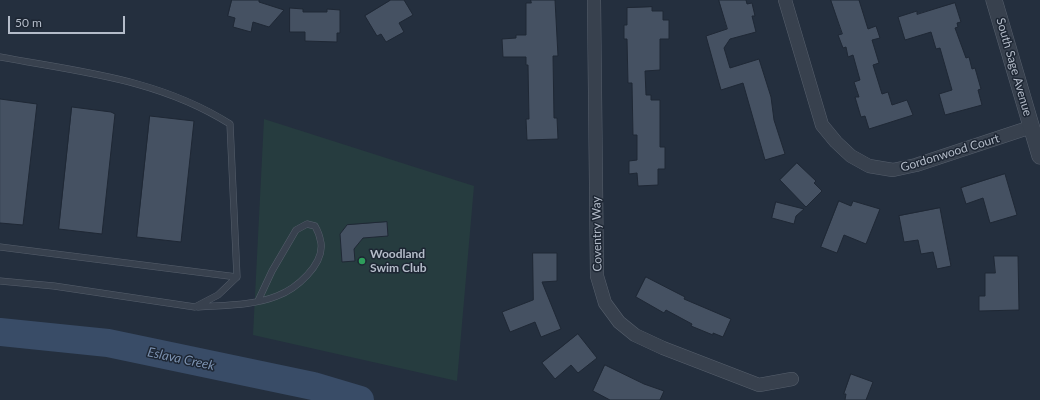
<!DOCTYPE html>
<style>
body{margin:0}
#map{position:relative;width:1040px;height:400px;overflow:hidden;background:#242f3e;font-family:Lato,sans-serif}
canvas{display:block}
.scale{position:absolute;left:8px;top:16px;width:117px;height:18px;box-sizing:border-box;border:2px solid #b4bcc9;border-top:0;padding-left:5px;font-size:12px;line-height:14px;white-space:nowrap;color:#b4bcc9;-webkit-text-stroke:3px #1d2633;paint-order:stroke}
</style>
<div id="map">
<canvas width="1040" height="400"></canvas>
<div class="scale">50 m</div>
</div>
<script>
const c = document.querySelector('canvas').getContext('2d');
c.lineJoin = 'round';
function fillPath(path, color) {
  c.fillStyle = color;
  c.fill(path, 'evenodd');
}
function stroke(path, color, width, dash) {
  c.strokeStyle = color;
  c.lineWidth = width;
  c.lineCap = dash ? 'butt' : 'round';
  c.setLineDash(dash || []);
  c.stroke(path);
}
function drawText(font, color, halo, rows, align = 'center') {
  c.font = font + ' Lato,sans-serif';
  c.lineWidth = 3;
  c.setLineDash([]);
  c.textBaseline = 'middle';
  c.strokeStyle = halo;
  c.fillStyle = color;
  for (const [text, x, y, turn = 0] of rows) {
    c.save();
    c.translate(x, y);
    c.rotate((+turn || 0) * Math.PI / 180);
    c.textAlign = isNaN(turn) ? turn : align;
    if (halo) c.strokeText(text, 0, 0);
    c.fillText(text, 0, 0);
    c.restore();
  }
}
fillPath(new Path2D(`
 M264,119L474,186L457,381L253,335Z`), '#263c3f');
stroke(new Path2D(`
 M0,332L108,343L313,386L360,400`), '#394c67', 28);
const building = new Path2D(`
 M232,0H259V2L284,10L269,27L253,22L251,32L233,27L235,18L228,16Z
 M391,0H404L413,15L399,23L404,32L386,42L381,34L377,36L365,16Z
 M531,0H555L558,56H553L554,118H557L558,139L527,140L526,119H529L528,65H526V57H503L502,39L516,38V35H526V3H531Z
 M719,0H746L747,4L752,3L755,16H752L756,32L730,39L724,48L730,68L759,59L771,97L774,120L785,154L765,160L743,83L721,90L706,36L727,29Z
 M831,0H859L868,29L876,26L880,38L872,40L879,63L873,65L882,94L888,92L892,105L907,100L913,115L869,129L865,116L861,117L855,97H859L854,82L860,80L853,55L848,57L846,47L843,48L838,35L842,34Z
 M955,3L961,22L957,23L958,27L955,28L966,58L969,57L972,69L975,68L981,89L978,90L982,105L945,115L939,94L952,90L940,48L936,49L931,32L905,40L898,17L917,11V14Z
 M652,7V11H663V20H669V39H660V70L645,71L646,95H651V100H660V147H665V169H658V185L638,186L637,173L629,174V161L637,160V135H633L632,83H628L627,39H624V25H627V8Z
 M290,8L303,9V12H327V9L340,10V33H337V42L305,41V32H290Z
 M0,99L37,104L23,225L0,223Z
 M72,107L111,112L115,114L102,234L59,229Z
 M150,116L194,121L181,242L137,237Z
 M797,163L816,181L814,183L822,191L806,207L780,180Z
 M1005,174L1017,215L990,223L983,198L966,204L961,188Z
 M839,201L851,206L853,201L880,209L866,244L844,235L837,253L821,247Z
 M776,202L804,209L796,216L794,224L772,218Z
 M940,208L951,266L937,269L933,252L921,254L918,240L904,242L899,216Z
 M387,222L388,236L363,238L354,249L355,261L342,262L340,234L347,225Z
 M533,253H557V281L542,282L561,329L541,337L535,322L510,332L502,312L533,300Z
 M994,256H1018L1019,310L979,311V296H985V273H995Z
 M646,277L685,297L684,299L731,319L723,337L713,333V335L691,326L692,324L666,310L664,313L636,297Z
 M578,334L597,358L578,373L571,365L555,379L542,363Z
 M605,365L644,384L664,391L660,400H610L593,391Z
 M851,374L873,382L866,400H845L846,394H844Z`);
fillPath(building, '#455162');
stroke(building, '#1f2835', 1);
const service = new Path2D(`
 M0,57C81,72 159,79 230,124L237,277L218,295L195,307L54,286L0,281
 M0,247L237,277
 M198,307C224,305 252,306 277,296C296,289 324,265 321,243C320,237 318,231 315,226L307,224L296,230L272,271L258,301`);
const minor = new Path2D(`
 M594,0L597,276L605,303L619,322L635,335L663,348L759,385L792,379
 M785,0L822,125L836,142L851,156L869,166L893,170L916,165L1031,127`);
const tertiary = new Path2D(`
 M994,0L1040,156`);
stroke(service, '#565f6c', 7);
stroke(minor, '#565f6c', 14);
stroke(tertiary, '#565f6c', 17);
stroke(service, '#38414e', 6);
stroke(minor, '#38414e', 13);
stroke(tertiary, '#38414e', 16);
for (const [x, y, r, color] of [
 [362,261,4,"#2e9e5b"]
]) {
  const dot = new Path2D();
  dot.arc(x, y, r, 0, 2 * Math.PI);
  c.fillStyle = color;
  c.fill(dot);
  stroke(dot, '#1d2633', 1.5);
}
drawText('12px', '#b4bcc9', '#1d2633', [
 ["South Sage Avenue",1014,67,74],
 ["Gordonwood Court",950,153,-17],
 ["Coventry Way",597,234,-91]
]);
drawText('bold 12px', '#b4bcc9', '#1d2633', [
 ["Woodland",370,254],
 ["Swim Club",370,268]
], 'left');
drawText('italic 13px', '#7c92b1', '#1d2633', [
 ["Eslava Creek",181,359,12]
]);
</script>
